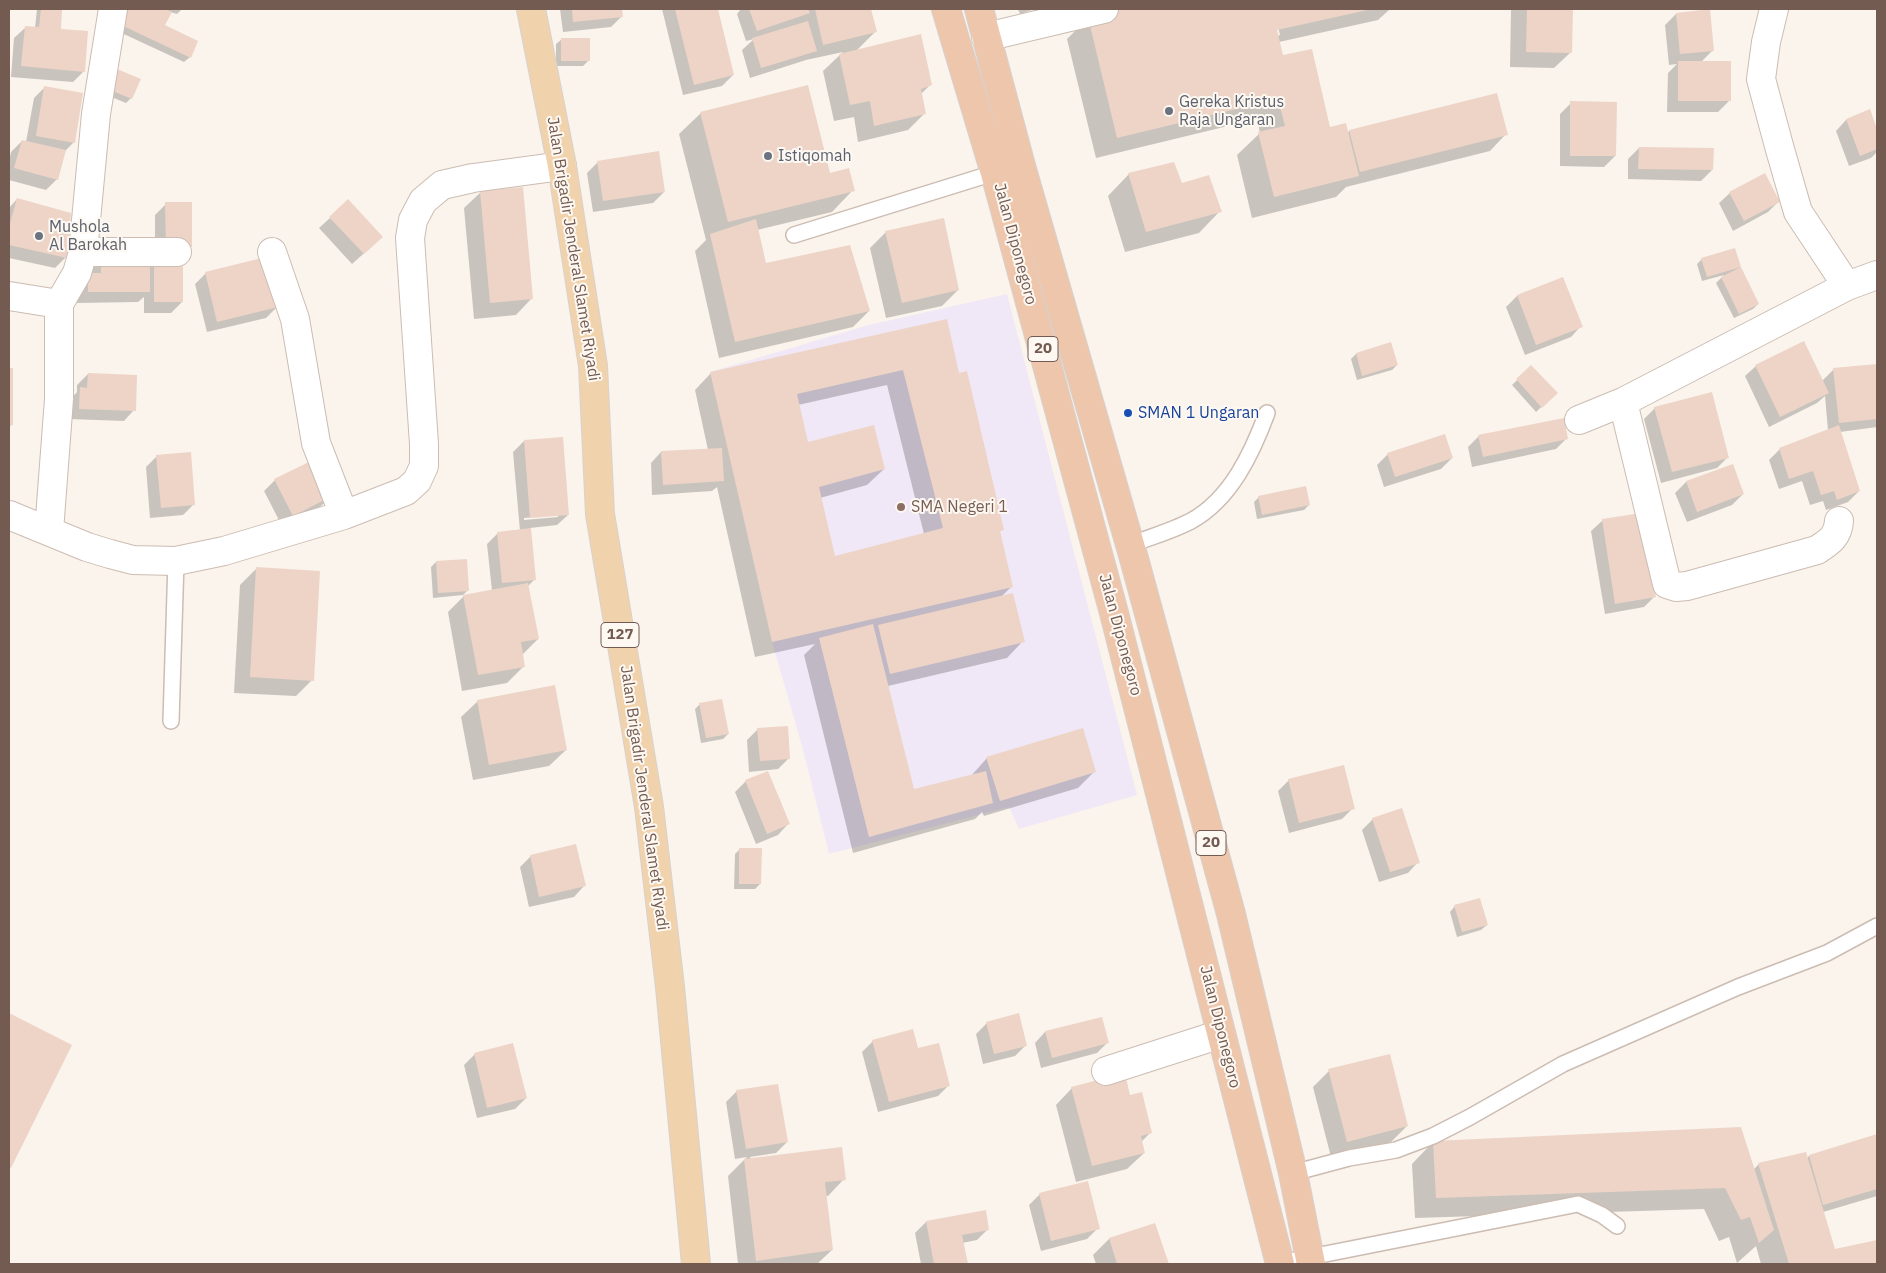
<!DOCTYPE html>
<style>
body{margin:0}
#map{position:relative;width:1886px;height:1273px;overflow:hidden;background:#faf4ec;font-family:"IBM Plex Sans",sans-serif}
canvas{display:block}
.frame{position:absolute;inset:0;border:10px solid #735b51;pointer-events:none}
</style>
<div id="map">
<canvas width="1886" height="1273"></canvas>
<div class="frame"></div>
</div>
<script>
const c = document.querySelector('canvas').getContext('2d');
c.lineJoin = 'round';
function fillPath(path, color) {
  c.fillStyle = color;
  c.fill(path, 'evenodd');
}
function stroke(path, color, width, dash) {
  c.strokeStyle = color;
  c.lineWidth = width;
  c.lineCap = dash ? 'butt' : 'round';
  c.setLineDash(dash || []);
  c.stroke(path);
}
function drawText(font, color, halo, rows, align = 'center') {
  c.font = font + ' "IBM Plex Sans",sans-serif';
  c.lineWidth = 4;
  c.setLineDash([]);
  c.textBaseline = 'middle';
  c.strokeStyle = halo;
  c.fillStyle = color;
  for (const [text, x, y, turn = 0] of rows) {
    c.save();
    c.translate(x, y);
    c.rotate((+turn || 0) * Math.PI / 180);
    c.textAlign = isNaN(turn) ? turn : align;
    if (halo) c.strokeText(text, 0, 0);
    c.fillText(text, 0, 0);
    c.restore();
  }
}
fillPath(new Path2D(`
 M1007,294L1137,795L1019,829L1009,807L829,854L802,746L772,642L710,372L869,325Z`), '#f1e8f7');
fillPath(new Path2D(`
 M37,9H61L59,30L84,71L73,82L11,77L14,38L25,28H35Z
 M122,9H182L177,14L170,12L164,26L190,57L184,62L113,29Z
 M560,9H621L622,16L611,27L563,32Z
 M662,9H717L733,75L722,86L683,95Z
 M741,9H870L875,32L856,51L931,84L921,94L925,113L908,130L858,142L854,117L834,121L823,71L843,52L806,60L750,78L742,50L754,39L746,41L737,14Z
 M1018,9H1035L1020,14Z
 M1127,9H1271L1277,36L1280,35L1274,9H1390L1378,20L1279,42L1283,57L1329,128L1347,134L1349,131L1496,94L1506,134L1490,151L1346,187L1336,197L1252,218L1237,155L1260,133L1257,119L1096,158L1067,39L1088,18Z
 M1511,9H1572L1571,52L1554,68L1510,67Z
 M1676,14L1712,51L1701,62L1729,101L1718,112H1667L1668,73L1677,64L1669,65L1665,25Z
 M562,39L588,61L583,66H556V44Z
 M107,73L131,98L126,103L99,92Z
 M45,87L74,142L64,152L57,179L46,190L9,180V161L11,152L22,141L26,142L34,98Z
 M1571,103L1615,156L1604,167L1560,166V114Z
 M1869,111L1877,133V152L1871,158L1849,166L1836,131L1846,120Z
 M701,113L829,175L853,190L832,212L757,230L765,265L869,311L853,327L719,358L695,251L706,240L679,134Z
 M1639,148L1712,170L1701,181L1628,179V159Z
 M598,162L664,192L653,203L593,212L587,173Z
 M1129,174L1181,184L1220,211L1199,233L1125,252L1108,196Z
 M481,192L532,298L516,315L474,319L464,208Z
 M1730,193L1778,202L1768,212L1733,231L1719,203Z
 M17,199L66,257L55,268L9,258V208Z
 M166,204L190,247L181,256L182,302L171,313H144V297L138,302L77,303V285L101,258L155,257V215Z
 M330,218L371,247L352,264L319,228Z
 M886,232L958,290L942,306L886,318L870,248Z
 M1702,259L1740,267L1758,304L1753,309L1734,318L1716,283L1724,275L1702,281L1697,264Z
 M206,273L277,307L266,318L207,332L195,284Z
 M1562,279L1581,326L1571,337L1525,355L1506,307L1517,296Z
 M946,320L958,374L1002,529L999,533L1011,587L1001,597L1023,641L1007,658L888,686L913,790L971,776L987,758L1094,772L1078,788L984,816L982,812L975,819L853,853L804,655L815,644L755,657L717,487L712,491L652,495L651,463L661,452L708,450L695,390L711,373ZM887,385L924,534L834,557L820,498L867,485L884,469L807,443L798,405Z
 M1390,344L1397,365L1392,370L1357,380L1351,359L1356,354Z
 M1877,365V427L1840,432L1859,491L1848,502L1826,510L1823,501L1810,505L1802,481L1779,489L1769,460L1780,449L1828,430L1825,396L1817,403L1769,427L1745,376L1756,366L1822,381L1834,369Z
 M1531,367L1556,393L1536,412L1512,385Z
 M9,369H11L12,424L9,428Z
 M88,374L134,410L124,421L69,419L70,400L77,392V385Z
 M1655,408L1728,457L1717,468L1661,483L1644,419Z
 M1479,436L1567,438L1556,449L1472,467L1468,447Z
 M524,441L568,515L557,525L530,528L535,579L528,586L538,639L522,655L524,666L507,683L462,691L448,612L464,596L492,591L487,544L498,533L520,531L513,452ZM558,515V517L524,520V518Z
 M1388,454L1452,458L1441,469L1384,487L1377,465Z
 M157,456L194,504L183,515L150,518L146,467Z
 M1732,465L1743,494L1732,505L1687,522L1675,493L1686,482Z
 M275,480L331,496L320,507L282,526L264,491Z
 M1259,497L1309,505L1304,510L1257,519L1254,502Z
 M1640,514L1655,596L1644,607L1605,614L1591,531L1602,521Z
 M436,562L468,590L463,595L433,598L431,567Z
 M256,569L312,680L296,696L234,693L240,585Z
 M478,701L566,750L549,766L473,780L461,717Z
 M700,704L728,734L723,739L701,743L695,709Z
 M758,729L789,758L778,769L749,772L747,740Z
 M1289,780L1353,808L1342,819L1289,833L1278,791Z
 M746,781L788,824L778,835L756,844L735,792Z
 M1373,819L1418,862L1408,873L1379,882L1362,830Z
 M740,849L760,884L755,889H734L735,854Z
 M531,856L584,886L574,897L529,907L520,867Z
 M1455,906L1487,925L1481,930L1457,937L1450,912Z
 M9,1015L71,1045L9,1168Z
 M987,1023L1026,1045L1015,1056L983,1064L976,1034Z
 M1045,1032L1108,1042L1097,1053L1041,1068L1035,1043Z
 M873,1041L917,1050L949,1085L938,1096L878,1112L862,1052Z
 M475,1054L526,1098L515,1109L477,1118L464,1065Z
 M1329,1071L1407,1126L1391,1142L1331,1157L1313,1087Z
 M1072,1088L1129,1097L1151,1132L1141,1142L1144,1153L1127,1169L1076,1182L1056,1105Z
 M737,1091L787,1142L776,1153L750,1157L751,1159L844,1179L828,1196H826L832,1250L817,1264H738L728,1176L747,1157L735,1159L726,1102Z
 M1877,1136V1196L1823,1212L1834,1251L1877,1241V1264H1761L1756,1246L1737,1263L1729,1237L1719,1241L1704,1209L1415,1218L1412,1164L1433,1142L1753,1170L1759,1164L1807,1158L1809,1156Z
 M1040,1194L1098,1228L1087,1239L1041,1251L1029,1205Z
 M926,1222L988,1229L977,1240L962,1243L966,1264H921L915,1233Z
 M1155,1224L1168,1264H1096L1093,1255L1109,1239Z`), '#0003');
fillPath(new Path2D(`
 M41,9H62L61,29L88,31L85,72L21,66L25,26L39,27Z
 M124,9H165L172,12L165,25L198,41L191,58L117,23Z
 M572,9H622L623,17L573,22Z
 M675,9H718L734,75L694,85Z
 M749,9H808L810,13L757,31Z
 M815,9H871L877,32L823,45Z
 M1122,9H1372L1277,30L1283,55L1312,49L1330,127L1346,123L1359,176L1274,197L1258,132L1285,126L1278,99L1117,138L1088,17Z
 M1527,9H1573L1572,53L1526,52Z
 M1710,9L1714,51L1680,54L1676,13Z
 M808,21L817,51L761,68L752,38Z
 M921,34L932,85L921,89L926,114L874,126L870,101L850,105L839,54Z
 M561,38H590V61H561Z
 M1678,61H1731V101H1678Z
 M112,67L141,79L132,99L103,87Z
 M808,85L830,173L849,168L855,191L728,222L700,112Z
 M44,86L83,93L75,143L36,136Z
 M1497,93L1508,135L1360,172L1349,130Z
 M1570,101L1617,102L1616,156H1570Z
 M1870,109L1877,129V149L1860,156L1846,119Z
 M22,140L66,150L58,180L14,168Z
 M1639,147L1714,148L1713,170L1638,169Z
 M659,151L665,192L603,201L597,161Z
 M1174,162L1182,183L1209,175L1222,212L1146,232L1128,173Z
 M1765,173L1780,202L1744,221L1729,192Z
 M523,187L533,299L490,303L480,191Z
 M17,198L71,213L67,258L9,245V227Z
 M348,199L383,237L364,254L329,217Z
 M165,202H192V247H166Z
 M944,218L959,290L902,303L885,231Z
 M756,219L766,263L850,245L870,311L735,342L710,234Z
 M1735,248L1741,267L1707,277L1701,258Z
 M150,256V292H88V273H101V257Z
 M154,256H183V302H154Z
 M266,257L278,307L217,322L205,272Z
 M1741,267L1759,304L1739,314L1721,277Z
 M1563,277L1583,327L1536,345L1517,295Z
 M947,319L959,373L967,371L1004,530L1000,531L1013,587L772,642L710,372ZM903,370L943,528L835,556L819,487L885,469L874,425L808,442L797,394Z
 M1804,341L1829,393L1780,417L1755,365Z
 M1391,342L1398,365L1362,376L1356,353Z
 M1877,364V419L1839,423L1833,368Z
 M1531,365L1558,393L1542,408L1516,379Z
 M9,368H13V425H9Z
 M88,373L137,375L136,411L79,409L80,387L87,388Z
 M1712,392L1729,458L1672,472L1654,407Z
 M1564,418L1568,439L1483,457L1478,435Z
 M1839,425L1860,491L1837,500L1834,491L1821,495L1813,471L1789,479L1779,448Z
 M1445,434L1453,458L1395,477L1387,453Z
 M563,437L569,515L530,518L524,440Z
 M722,448L724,481L663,485L661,451Z
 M191,452L195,505L161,508L156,455Z
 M313,460L332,496L293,516L274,479Z
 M1733,464L1744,494L1697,512L1686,481Z
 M1306,486L1310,505L1262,515L1258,496Z
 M1641,513L1656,597L1615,604L1602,519Z
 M531,528L536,580L502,583L497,532Z
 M467,559L469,591L438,593L436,561Z
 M256,567L320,571L314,681L250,677Z
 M528,583L539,639L521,642L525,667L478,675L463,595Z
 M1013,593L1025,642L890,674L878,625Z
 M873,624L914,789L986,771L993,803L869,837L819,638Z
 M555,685L567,750L489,765L477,700Z
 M722,699L729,734L706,738L699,703Z
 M788,726L790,759L760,761L757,728Z
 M1083,728L1096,772L1000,801L986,757Z
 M1344,765L1355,809L1299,823L1288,779Z
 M768,771L790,824L767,834L745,780Z
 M1402,808L1420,863L1390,872L1372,818Z
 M576,844L586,886L539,897L530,855Z
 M739,848H762L761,884H739Z
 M1480,898L1488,925L1462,932L1454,905Z
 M9,1013L72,1045L11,1168L9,1167Z
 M1019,1013L1027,1046L994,1054L986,1022Z
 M1102,1017L1109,1043L1052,1058L1045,1031Z
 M913,1029L918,1048L939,1043L950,1086L889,1102L872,1040Z
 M513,1043L527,1098L487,1108L474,1053Z
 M1390,1054L1408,1126L1347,1142L1328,1069Z
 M1125,1073L1130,1095L1142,1092L1152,1133L1141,1136L1145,1153L1092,1166L1071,1087Z
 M778,1084L788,1142L746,1149L736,1090Z
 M1741,1127L1774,1230L1759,1243L1750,1217L1741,1220L1725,1188L1436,1198L1433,1141Z
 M1877,1134V1189L1823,1205L1809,1155Z
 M842,1147L846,1180L825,1182L833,1250L756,1261L744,1159Z
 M1806,1152L1835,1249L1877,1240V1264H1789L1758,1163Z
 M1088,1181L1100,1229L1051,1241L1039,1193Z
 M986,1210L989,1230L962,1235L968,1264H934L926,1221Z
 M1155,1223L1169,1264H1117L1109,1238Z`), '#edd4c7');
const service = new Path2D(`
 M794,235L1000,171
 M1130,545C1150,537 1172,531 1191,521C1231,499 1252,453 1267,413
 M171,721L176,561
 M1293,1173L1349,1158L1396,1150L1433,1136L1470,1117L1563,1064L1738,987L1827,953L1877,926
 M1280,1263L1578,1204L1602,1215L1617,1226`);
const minor = new Path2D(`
 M1774,9L1766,42L1761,79L1779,146L1798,212L1847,286
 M986,37L1104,9
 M83,252H177
 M272,252L295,319L316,443L344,515
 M9,296L59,304
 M1623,402L1667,584L1676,587L1687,586L1817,550C1829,542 1838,537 1839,521
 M1579,420L1623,402L1847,286L1877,275
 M9,515L87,547L110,554L133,560L176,561L224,551L344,515L406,491L417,481L424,466V444L410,238L413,220L423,201L442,185L473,178L562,166
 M49,531L59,399V304L77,273L83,252L96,114L113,9
 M1106,1071L1221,1034`);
const primary = new Path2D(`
 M531,9L562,166L593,366L600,514L649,807L670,987L696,1264`);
const trunk = new Path2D(`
 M946,9L995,173L1114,613L1280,1264
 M979,9L1021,166L1133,555L1231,914L1293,1173L1311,1264`);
stroke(service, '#ccbcb2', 18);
stroke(minor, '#ccbcb2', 30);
stroke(primary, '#d8d1ce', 30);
stroke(trunk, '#d8d1ce', 30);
stroke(service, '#fff', 15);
stroke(minor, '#fff', 28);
stroke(primary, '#f0d3ad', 28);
stroke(trunk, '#eec6ac', 28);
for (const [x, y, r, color] of [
 [1169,111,5,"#6b7280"],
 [768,156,5,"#6b7280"],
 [39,236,5,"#6b7280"],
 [1128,413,5,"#1a4fb4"],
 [901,507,5,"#8d6e63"]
]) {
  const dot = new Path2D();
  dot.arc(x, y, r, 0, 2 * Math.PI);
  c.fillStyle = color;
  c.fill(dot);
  stroke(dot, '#fdf8f2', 2);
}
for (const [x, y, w] of [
 [1043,349,30],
 [620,635,38],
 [1211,843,30]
]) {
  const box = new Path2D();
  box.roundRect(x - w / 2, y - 12.5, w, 25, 4);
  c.fillStyle = '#fdf8f2';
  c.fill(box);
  stroke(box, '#735b51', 1);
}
drawText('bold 15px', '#735b51', null, [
 ["20",1043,349],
 ["127",620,635],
 ["20",1211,843]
]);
drawText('16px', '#5b616d', '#fdf8f2', [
 ["Gereka Kristus",1179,102],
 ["Raja Ungaran",1179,120],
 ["Istiqomah",778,156],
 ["Mushola",49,227],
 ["Al Barokah",49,245]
], 'left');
drawText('16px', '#735b51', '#fdf8f2', [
 ["Jalan Diponegoro",1015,244,75],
 ["Jalan Brigadir Jenderal Slamet Riyadi",573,249,81],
 ["Jalan Diponegoro",1120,635,75],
 ["Jalan Brigadir Jenderal Slamet Riyadi",644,798,82],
 ["Jalan Diponegoro",1220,1027,76]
]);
drawText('16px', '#164399', '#fdf8f2', [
 ["SMAN 1 Ungaran",1138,413]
], 'left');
drawText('16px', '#785e54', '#fdf8f2', [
 ["SMA Negeri 1",911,507]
], 'left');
</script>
